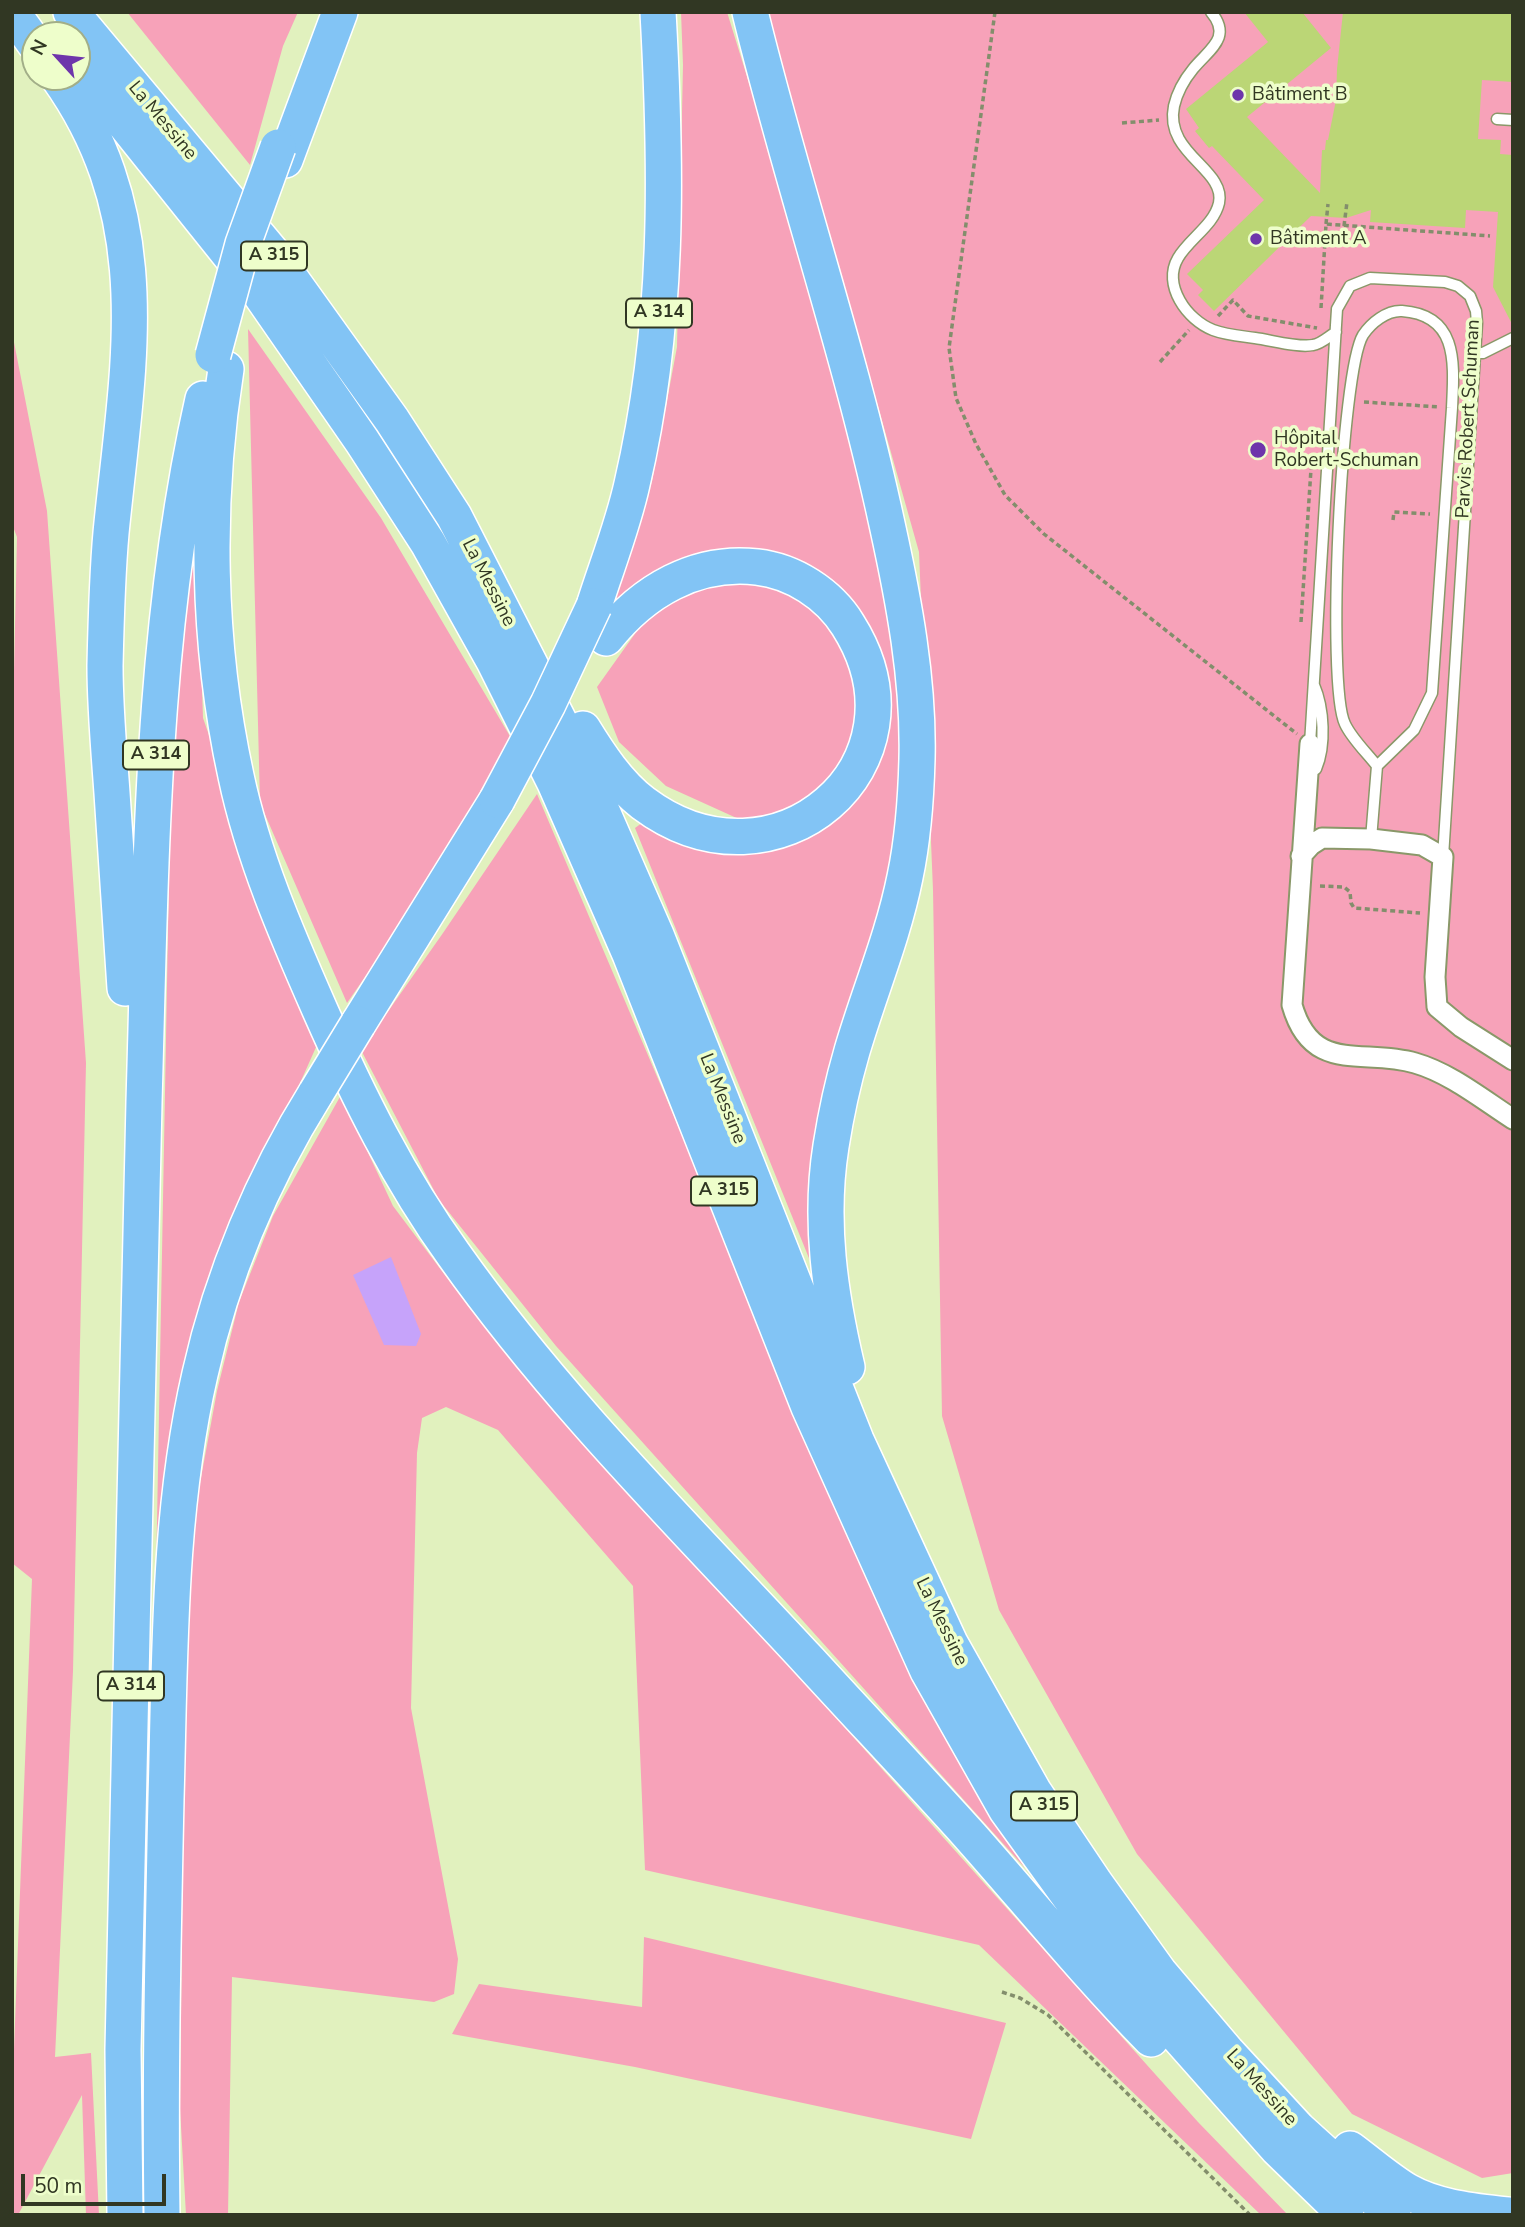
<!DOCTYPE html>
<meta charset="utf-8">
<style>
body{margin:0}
#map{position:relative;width:1525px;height:2227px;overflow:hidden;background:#e1f1be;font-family:"Nunito Sans",sans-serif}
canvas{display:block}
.frame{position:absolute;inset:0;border:14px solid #313723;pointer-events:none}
.north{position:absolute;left:21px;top:21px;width:70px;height:70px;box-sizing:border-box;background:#eefecb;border:2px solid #a2ae88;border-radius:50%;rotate:297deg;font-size:19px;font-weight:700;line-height:28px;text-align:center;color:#313723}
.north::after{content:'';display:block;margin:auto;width:24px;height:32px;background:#6e35ab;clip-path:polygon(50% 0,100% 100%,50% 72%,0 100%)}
.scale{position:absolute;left:21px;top:2174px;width:145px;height:32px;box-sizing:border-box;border:4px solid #313723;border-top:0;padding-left:9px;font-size:21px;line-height:24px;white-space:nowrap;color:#313723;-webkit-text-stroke:5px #eefecb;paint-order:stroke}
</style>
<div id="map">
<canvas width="1525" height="2227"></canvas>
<div class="frame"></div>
<div class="north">N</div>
<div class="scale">50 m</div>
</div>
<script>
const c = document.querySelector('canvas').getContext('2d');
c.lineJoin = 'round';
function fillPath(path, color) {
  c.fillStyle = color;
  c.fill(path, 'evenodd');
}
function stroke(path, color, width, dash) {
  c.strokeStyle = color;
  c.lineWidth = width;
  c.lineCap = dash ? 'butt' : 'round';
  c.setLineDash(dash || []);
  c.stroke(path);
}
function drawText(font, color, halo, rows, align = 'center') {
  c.font = font + ' "Nunito Sans",sans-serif';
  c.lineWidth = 7;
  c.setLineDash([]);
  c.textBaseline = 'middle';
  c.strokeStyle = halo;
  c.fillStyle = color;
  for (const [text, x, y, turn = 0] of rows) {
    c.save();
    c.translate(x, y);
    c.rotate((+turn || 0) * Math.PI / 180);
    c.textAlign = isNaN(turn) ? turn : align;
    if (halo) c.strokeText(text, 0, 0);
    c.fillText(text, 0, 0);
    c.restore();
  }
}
fillPath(new Path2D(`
 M127,12H298L283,46L250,165Z
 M681,12H727L850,409L896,646L904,773L892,888L817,1278L635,828L650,817L683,838L840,813L883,672L874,640L855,610L761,553L610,613L652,481L677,347L683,65Z
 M767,12H1513V2173L1482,2178L1352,2114L1137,1854L999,1610L942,1416L933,890L919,552Z
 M248,329L381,518L514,743L465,833L347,1003L260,803Z
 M12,332L47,511L86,1063L73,1671L55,2057L91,2053L99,2215H86L82,2095L18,2215H12V2101L32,1579L12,1563V760L17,537L12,524Z
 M197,537L203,718L317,1045L229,1242L156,1576L171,769L180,650Z
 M734,577L781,583L840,633L858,674L861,711L835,780L778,818L741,820L666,786L619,742L597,687L644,621L691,588Z
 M537,794L749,1293L848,1535L917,1688L1025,1868L556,1346L439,1200L361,1050L443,933Z
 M341,1095L393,1206L472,1311L1198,2122L1288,2215H1261L979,1945L645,1870L633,1586L498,1430L446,1407L422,1418L417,1453L411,1708L458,1959L454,1994L434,2002L232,1977L228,2215H186L180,2109L186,1559L217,1391L239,1302L273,1216Z
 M644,1937L1006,2023L971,2139L635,2067L452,2034L479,1984L642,2007Z`), '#f7a2b9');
fillPath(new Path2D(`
 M391,1257L421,1334L416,1346L384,1345L353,1275Z`), '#c6a3fa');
fillPath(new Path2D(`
 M1244,12H1302L1331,48L1247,117L1320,193L1322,150H1325L1326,140H1328L1336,100L1337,69L1343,12H1513V82L1482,80L1478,139L1501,140L1500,154L1513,155V326L1493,287L1498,212L1466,210L1465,228L1370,222L1371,210L1346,218L1311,216L1214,311L1198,295L1203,290L1187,274L1264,200L1212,146L1209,148L1195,131L1199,128L1186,109L1268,42Z`), '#bbd676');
const service = new Path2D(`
 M1211,12C1233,38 1208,50 1193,69C1184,80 1177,93 1174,106C1164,154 1226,169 1219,203C1214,225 1189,239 1178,258C1162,285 1187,320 1213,330C1226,335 1241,336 1255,338C1271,340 1298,348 1313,345C1321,344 1329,336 1336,332
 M1497,119L1513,120
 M1475,353H1483L1513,338
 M1314,685C1324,708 1326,746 1316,769
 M1310,744L1337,309L1350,286L1370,278L1445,282L1458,286L1470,296L1476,311L1477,323L1443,857
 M1371,839L1377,766L1414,730L1432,693L1452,408C1454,364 1459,315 1402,311C1387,310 1371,323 1363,335C1341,371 1326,685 1345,724C1352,739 1367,753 1377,766`);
const minor = new Path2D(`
 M1310,744L1292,1005C1312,1075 1362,1048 1415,1063C1450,1073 1482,1099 1513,1119
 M1301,856L1311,845L1322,838L1371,839L1422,845L1443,857L1435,977L1437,1007L1461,1027L1513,1060`);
const motorway = new Path2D(`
 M12,12L35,44
 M71,12L273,254L392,420L454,516L584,770L656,935L856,1440L950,1643L1034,1792L1095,1883L1159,1972L1227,2052L1298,2129L1393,2215
 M750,12C792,184 850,352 887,524C904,601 919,681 917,759C916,798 913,839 905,877C893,937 869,993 852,1051C843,1082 836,1114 831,1146C819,1221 830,1295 847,1367
 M77,64L254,285L362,441L428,543L494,661L555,783L630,954L809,1407L928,1671L1006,1809L1137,1990L1277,2148L1346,2215
 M58,77C161,222 127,369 111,533C107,577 106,622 105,666C105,708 109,751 112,793C116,858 121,923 125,988
 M285,160L340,12
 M226,369C205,502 207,643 236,776C253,857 287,935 320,1010C358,1096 399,1179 454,1255C558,1402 687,1529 809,1661C863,1720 918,1778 971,1837C1031,1905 1088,1975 1151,2039
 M594,606C607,565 623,525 632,484C669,325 667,173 658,12
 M583,729C599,755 618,784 643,803C775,902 936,764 848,625C829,594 793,571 757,567C696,560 643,591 606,638
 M358,1024L497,800
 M1350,2149C1369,2163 1387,2179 1407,2191C1437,2208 1474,2211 1508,2215
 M125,2215L123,2050C131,1734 135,1418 144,1102C151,867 151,629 203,399
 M162,2215C160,2076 163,1938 166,1799C170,1658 168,1513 200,1374C222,1275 263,1178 316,1093`);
stroke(service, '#8a9869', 13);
stroke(minor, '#8a9869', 23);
stroke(motorway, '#fff', 38);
stroke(new Path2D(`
 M995,12L949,348L956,398L976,444L1005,495L1044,534L1297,734
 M1122,123L1159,120
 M1326,224L1328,204
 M1344,226L1347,202
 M1321,308L1326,224L1490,236
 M1218,316L1233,300L1248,316L1317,328
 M1160,362L1189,330
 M1364,402L1440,407
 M1393,520L1394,512L1430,514
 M1301,622L1311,469
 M1320,886L1344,887L1350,892L1351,903L1354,908L1420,913
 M1002,1992L1020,1998L1048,2015L1250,2215`), '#838e6c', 3.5, [5, 3.5]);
stroke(service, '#fff', 10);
stroke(minor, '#fff', 19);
stroke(motorway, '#82c4f5', 35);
const motorwayBridge = new Path2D(`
 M213,355L243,244L278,147
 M497,800L548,704L594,606
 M316,1093L358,1024`);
stroke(motorwayBridge, '#fff', 38, []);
stroke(motorwayBridge, '#82c4f5', 35);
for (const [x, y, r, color] of [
 [1238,95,7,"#6e35ab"],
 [1256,239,7,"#6e35ab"],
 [1258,450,9,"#6e35ab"]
]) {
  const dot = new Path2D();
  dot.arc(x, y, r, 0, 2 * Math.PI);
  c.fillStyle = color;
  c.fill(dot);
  stroke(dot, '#eefecb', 2.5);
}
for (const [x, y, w] of [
 [274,256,66],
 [659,313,66],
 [156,755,66],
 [724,1191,66],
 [131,1686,66],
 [1044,1806,66]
]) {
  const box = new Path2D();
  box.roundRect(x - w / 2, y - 14.5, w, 29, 5);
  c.fillStyle = '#eefecb';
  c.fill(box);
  stroke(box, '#313723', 2);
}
drawText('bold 18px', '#313723', null, [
 ["A 315",274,256],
 ["A 314",659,313],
 ["A 314",156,755],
 ["A 315",724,1191],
 ["A 314",131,1686],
 ["A 315",1044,1806]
]);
drawText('19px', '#313723', '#eefecb', [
 ["Bâtiment B",1252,95],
 ["Bâtiment A",1270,239],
 ["Hôpital",1274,439],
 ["Robert-Schuman",1274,461]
], 'left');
drawText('19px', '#313723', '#eefecb', [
 ["La Messine",162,121,50],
 ["Parvis Robert Schuman",1469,419,-87],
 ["La Messine",488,583,63],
 ["La Messine",722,1099,68],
 ["La Messine",941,1622,64],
 ["La Messine",1261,2088,48]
]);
</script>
